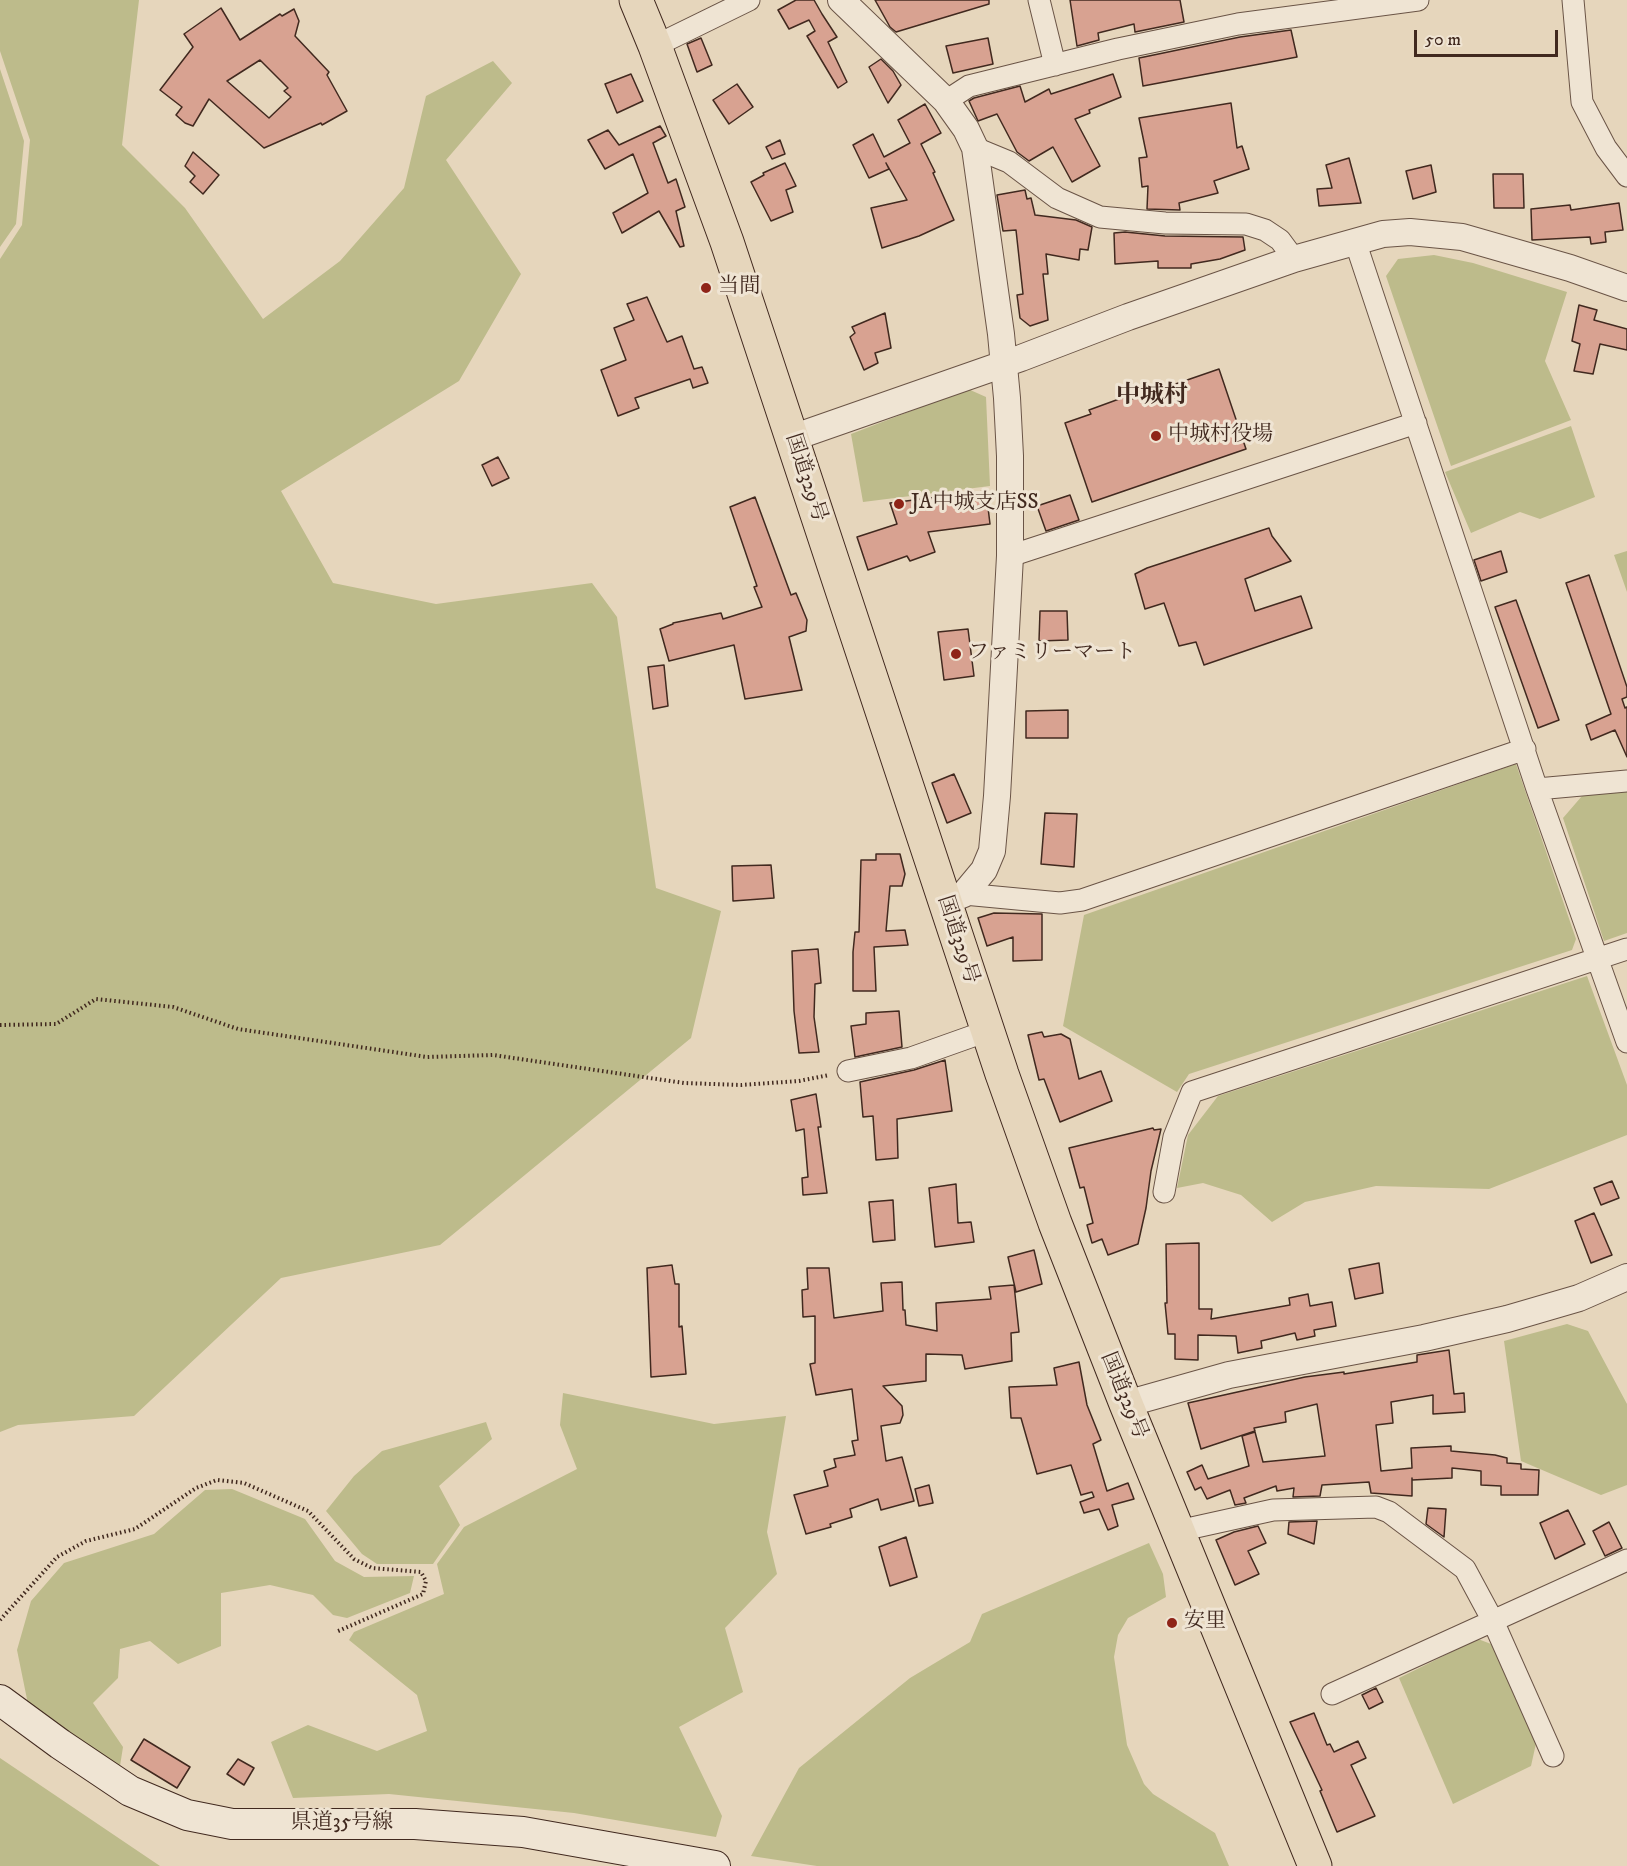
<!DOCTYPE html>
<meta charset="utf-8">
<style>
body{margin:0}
#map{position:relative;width:1627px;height:1866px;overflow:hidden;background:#e6d6bc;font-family:"IM FELL DW Pica",serif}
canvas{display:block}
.scale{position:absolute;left:1414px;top:30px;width:144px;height:27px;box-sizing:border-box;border:3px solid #41291f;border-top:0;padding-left:8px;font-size:18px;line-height:21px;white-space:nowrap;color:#41291f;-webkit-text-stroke:4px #efe4d3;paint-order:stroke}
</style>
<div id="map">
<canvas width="1627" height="1866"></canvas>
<div class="scale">50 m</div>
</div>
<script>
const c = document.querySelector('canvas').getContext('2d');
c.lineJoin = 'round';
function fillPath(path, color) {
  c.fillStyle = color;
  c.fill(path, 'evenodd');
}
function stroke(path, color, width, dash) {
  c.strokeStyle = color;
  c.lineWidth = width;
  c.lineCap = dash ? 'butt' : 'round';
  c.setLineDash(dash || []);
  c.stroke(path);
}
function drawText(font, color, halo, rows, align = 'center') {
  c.font = font + ' "IM FELL DW Pica","Noto Serif JP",serif';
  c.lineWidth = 6;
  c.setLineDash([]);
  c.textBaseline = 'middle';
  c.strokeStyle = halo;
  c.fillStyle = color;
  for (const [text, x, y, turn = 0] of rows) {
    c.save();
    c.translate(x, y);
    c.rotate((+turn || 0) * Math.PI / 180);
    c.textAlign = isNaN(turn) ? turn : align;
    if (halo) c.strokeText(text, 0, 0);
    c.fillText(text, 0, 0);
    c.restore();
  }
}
fillPath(new Path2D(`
 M0,0H139L122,145L185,208L263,319L340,261L404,188L426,96L493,61L512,83L446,160L521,274L459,381L281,491L333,583L436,604L592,583L617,617L656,888L721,911L691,1038L440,1245L281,1278L134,1416L18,1425L0,1432V259L22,225L30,140L0,51Z
 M0,69L24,141L16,224L0,247Z
 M1434,255L1473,263L1567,292L1545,361L1571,420L1451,466L1386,276L1398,259Z
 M968,389L986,397L990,486L863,502L851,434Z
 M1571,426L1595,497L1540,519L1520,512L1471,533L1445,472Z
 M1627,551V592L1614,555Z
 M1516,764L1576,939L1572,950L1189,1074L1177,1092L1063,1026L1084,915Z
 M1627,791V933L1604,941L1563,818L1582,796Z
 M1587,976L1627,1085V1135L1489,1189L1376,1186L1305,1202L1272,1222L1241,1195L1203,1183L1177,1188L1188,1135L1218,1096Z
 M1567,1324L1588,1331L1627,1404V1485L1601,1495L1521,1461L1504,1341Z
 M563,1393L714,1424L786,1416L767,1532L777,1574L725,1628L743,1692L679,1727L722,1816L716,1837L574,1813L389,1794L293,1798L271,1742L308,1725L377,1751L427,1731L417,1695L349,1640L354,1632L444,1594L437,1564L464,1527L577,1469L560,1425Z
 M486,1422L492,1439L439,1486L460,1525L433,1564H377L362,1554L326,1511L354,1476L382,1451Z
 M232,1489L305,1519L335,1561L364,1577L414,1576L410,1593L347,1618L333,1615L313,1595L270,1585L221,1593V1646L178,1664L150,1641L120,1649L118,1678L93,1703L123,1747L120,1766L29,1709L17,1650L31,1601L64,1563L154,1534L205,1490Z
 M1149,1543L1163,1574L1166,1597L1128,1618L1118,1635L1114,1657L1127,1745L1144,1784L1153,1794L1215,1833L1229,1866H817L751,1856L799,1768L910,1678L970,1642L982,1614Z
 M1478,1639L1491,1644L1537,1739L1531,1766L1453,1804L1399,1678Z
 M0,1758L160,1866H0Z`), '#bdbb8b');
const building = new Path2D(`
 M796,0H814L822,14L837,37L828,42L847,82L838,88L807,36L815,31L809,20L789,29L778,10Z
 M875,0H989V4L896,32L890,27Z
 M1070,0H1180L1184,22L1135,32L1134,24L1098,33L1099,40L1077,46Z
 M221,8L240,40L280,14L282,16L294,9L299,21L295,36L329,72L327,75L347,111L322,125L321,123L264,148L209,99L193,126L185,123L176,115L182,107L160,90L193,47L184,34ZM260,60L288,88L284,91L291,97L269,118L227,81Z
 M1291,30L1297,57L1143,86L1139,58L1144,57L1240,37Z
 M701,38L712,65L697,72L687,44Z
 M988,38L993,64L953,73L946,46Z
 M881,59L893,71L901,85L888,103L869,67Z
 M631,74L643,101L617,113L605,84Z
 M1113,74L1121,97L1089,110L1090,113L1075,119L1100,166L1072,182L1053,147L1029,161L1017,152L997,114L978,121L969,101L974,98L1020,86L1025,102L1049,89L1051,94Z
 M737,84L753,107L729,124L713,100Z
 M1231,103L1237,148L1242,146L1249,169L1214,181L1218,193L1179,203L1180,210L1147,209L1148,186L1142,187L1139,158L1147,157L1139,118Z
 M925,104L941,133L921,144L935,172L933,173L954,220L919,236L882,248L871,208L907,200L886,163L889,169L869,178L853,145L873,134L884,157L910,143L898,120Z
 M660,126L666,136L653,143L668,183L676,179L685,207L676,211L684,246L680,247L659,211L622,233L613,213L648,193L633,154L605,169L588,140L608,130L619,145Z
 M780,140L785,154L772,159L766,147Z
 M193,152L219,175L203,194L190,182L195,176L185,166Z
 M1349,158L1361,203L1319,206L1317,189L1332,188L1326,165Z
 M785,163L796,186L786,190L793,212L771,221L751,182L764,175L763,173Z
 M1431,165L1436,192L1413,199L1406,171Z
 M1493,174H1523L1524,208H1494Z
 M1025,190L1027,199L1031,198L1035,215L1076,220L1092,227L1088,250L1080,249L1079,260L1046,254L1048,274H1043L1048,320L1030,326L1020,318L1017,295L1023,294L1016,230L1003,231L997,195Z
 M1619,203L1623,230L1605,232L1606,242L1591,244L1590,237L1532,240L1531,209L1570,205L1571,210Z
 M1125,232L1165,236L1243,237L1245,250L1220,259L1191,264V268H1158V261L1115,264L1114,233Z
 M647,297L667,342L682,336L694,369L702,367L708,383L693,388L690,379L635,398L639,408L618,416L601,370L626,360L614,328L634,320L627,304Z
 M1579,305L1597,310L1594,320L1627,329V350L1600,344L1593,374L1574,371L1580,344L1572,341Z
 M885,313L891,348L875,353L878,363L864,370L850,337L855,333L852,327Z
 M1219,369L1246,449L1092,502L1065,423L1091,414L1089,410L1130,395L1132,399Z
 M498,457L509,478L492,486L482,465Z
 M986,491L990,524L928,532L935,552L910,561L907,556L868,570L857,537L897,524L890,503Z
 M1070,495L1079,520L1046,531L1037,506Z
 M755,497L791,595L796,593L807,620L806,631L789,637L802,690L745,699L734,645L669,661L660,629L673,624V623L721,613L723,619L762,607L754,587L757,586L730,507Z
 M1269,528L1272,536L1291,561L1245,579L1255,611L1301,596L1312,628L1204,665L1196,642L1179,646L1164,603L1145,609L1135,574L1147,568Z
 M1501,551L1507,572L1481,581L1474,560Z
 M1589,575L1627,687V697L1622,699L1625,708L1627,707V757L1615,730L1591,740L1586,725L1611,714L1566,583Z
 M1516,600L1559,720L1538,728L1495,607Z
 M1040,611H1067L1068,640L1039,641Z
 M968,629L974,676L944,680L938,632Z
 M664,665L668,706L653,709L648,667Z
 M1068,710V738H1026V711Z
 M954,774L971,813L947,823L932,783Z
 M1045,813L1077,814L1074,867L1041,864Z
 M876,854H900L905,874L902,886H890L886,931L905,930L908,945L874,947L876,991H853V952L855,932H859L861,860H876Z
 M771,865L774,898L733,901L732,866Z
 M994,913L1042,914V960L1013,961V937L987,946L978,918Z
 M818,949L821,983L815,984L814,1017L819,1052L799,1053L794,1011L792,951Z
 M899,1011L902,1047L855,1057L851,1026L866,1024V1013Z
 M1042,1032L1044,1037L1061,1034L1070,1039L1079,1079L1101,1071L1112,1101L1060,1122L1044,1079L1039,1080L1028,1035Z
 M945,1060L952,1111L897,1119L898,1158L876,1160L873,1116L863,1117L860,1082L914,1070Z
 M816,1094L821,1127H818L827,1193L803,1195L802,1178L808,1177L804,1129L796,1131L791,1100Z
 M1153,1128L1154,1130L1161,1129L1151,1171L1146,1208L1138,1244L1108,1255L1102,1239L1092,1243L1087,1225L1093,1223L1084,1187L1080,1188L1069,1148Z
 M1612,1181L1619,1198L1601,1205L1594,1188Z
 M956,1184L958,1223L971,1222L974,1242L935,1247L929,1188Z
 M893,1200L895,1240L873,1242L869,1202Z
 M1594,1213L1612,1255L1591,1263L1575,1221Z
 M1199,1243V1309H1212L1211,1319L1290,1305L1289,1298L1308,1294L1310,1306L1332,1302L1336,1326L1314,1330L1315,1336L1297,1340L1295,1333L1261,1341L1262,1348L1238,1353L1236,1336L1198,1335V1360L1175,1359V1334H1168L1165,1303H1167L1166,1244Z
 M1034,1250L1042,1284L1016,1292L1008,1257Z
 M1379,1263L1383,1293L1355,1299L1349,1269Z
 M672,1265L675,1284H679V1327L682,1326L686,1374L651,1377L647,1268Z
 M807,1268H829L834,1318L883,1311L881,1283L902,1282L903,1310H905L906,1325L937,1331L936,1303L991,1299L989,1287L1014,1285L1019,1332L1011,1333L1012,1361L965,1369L962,1355L926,1354V1381L883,1386L902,1406L903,1415L900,1423L881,1426L886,1461L902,1457L914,1501L881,1510L878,1499L850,1509L852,1517L830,1524L831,1527L806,1534L794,1495L828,1486L824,1471L836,1467L834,1459L855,1455L852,1441L858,1440L852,1389L816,1395L810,1364L815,1363V1316L803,1317L802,1290L808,1289Z
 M1449,1350L1454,1394L1464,1393L1465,1412L1433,1414V1395L1391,1402L1393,1423L1376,1425L1381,1471L1412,1468L1411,1448L1451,1446V1451L1495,1455L1507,1458V1463L1521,1464V1469L1539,1470L1538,1495H1501V1486L1481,1485V1471L1452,1468V1478L1412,1480V1478V1496L1371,1493L1369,1482L1322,1485L1320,1496L1293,1497L1294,1488L1277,1491L1276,1486L1244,1498L1246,1503L1235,1505L1230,1490L1207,1499L1201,1487L1195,1490L1187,1472L1202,1465L1208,1479L1249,1466L1242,1436L1255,1432L1263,1462L1325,1456L1317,1404L1285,1412L1286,1422L1254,1428L1255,1431L1201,1449L1188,1403L1305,1377L1344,1372V1374L1417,1362V1355Z
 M1079,1362L1087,1405L1101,1440L1093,1444L1107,1491L1128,1483L1134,1499L1112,1505L1118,1526L1108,1530L1099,1509L1084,1513L1080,1502L1094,1497L1092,1492L1081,1495L1071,1465L1037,1474L1021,1418H1011L1009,1387L1057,1385L1054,1368Z
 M929,1485L933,1503L919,1506L915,1489Z
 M1428,1508L1446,1509L1444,1537L1426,1524Z
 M1568,1510L1585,1544L1555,1559L1540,1523Z
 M1317,1521L1314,1544L1288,1534L1289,1522Z
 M1609,1522L1622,1548L1605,1556L1593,1531Z
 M1258,1526L1266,1543L1248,1551L1259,1574L1235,1585L1216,1540L1234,1532Z
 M906,1537L917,1577L890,1586L879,1547Z
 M1376,1688L1383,1702L1369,1709L1362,1695Z
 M1314,1713L1327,1745L1330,1744L1334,1752L1358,1741L1366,1758L1351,1765L1375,1816L1337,1832L1320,1791L1322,1790L1290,1722Z
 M144,1739L190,1767L177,1788L131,1760Z
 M238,1759L254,1768L244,1785L227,1774Z`);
fillPath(building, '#d8a291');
stroke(building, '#41291f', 1.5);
const minor = new Path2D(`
 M1039,0L1055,65
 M1573,0L1582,102L1606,148L1627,176
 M655,46L749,0
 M946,101L969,86L1118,49L1238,24L1418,0
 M975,148L1009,162L1057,198L1100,217L1165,223L1246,224L1265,230L1280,240L1294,259
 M1355,241L1537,789L1627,1042
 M1010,556L1416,423
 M1537,789L1627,781
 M964,894L1060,903L1082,900L1525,749
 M848,1071L911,1058L987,1031
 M1164,1192L1174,1137L1192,1092L1627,949
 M1178,1531L1273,1510L1376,1507L1389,1512L1465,1569L1493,1621L1553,1756
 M1332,1694L1627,1560`);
const tertiary = new Path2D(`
 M841,0L946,101L966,129L975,148L1001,334L1007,398L1010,456V556L997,796L992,851L984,870L964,894L944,902
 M792,438L1021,358L1128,317L1294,259L1383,234L1410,232L1462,237L1570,268L1627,288
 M1126,1404L1229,1375L1424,1338L1507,1319L1579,1298L1627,1277`);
const secondary = new Path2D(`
 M0,1700L60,1744L130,1791L187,1815L232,1824H415L523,1832L715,1866`);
const trunk = new Path2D(`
 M636,0L655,46L727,242L1002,1074L1055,1223L1126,1404L1315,1866`);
stroke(minor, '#6a5446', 23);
stroke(tertiary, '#6a5446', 28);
stroke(secondary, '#41291f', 32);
stroke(trunk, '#41291f', 35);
stroke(new Path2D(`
 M0,1025L56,1024L96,999L173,1007L238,1029L427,1057L493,1055L684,1083L741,1085L799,1081L829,1075
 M0,1620L57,1557L86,1541L135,1529L196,1488L217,1480L244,1483L308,1511L354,1559L372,1568L421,1572L426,1581L423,1594L336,1632`), '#41291f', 4, [1.5, 3]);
stroke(minor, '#efe4d3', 21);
stroke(tertiary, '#efe4d3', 26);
stroke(secondary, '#efe4d3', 30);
stroke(trunk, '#e6d6bc', 33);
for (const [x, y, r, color] of [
 [706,288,6,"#8f2418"],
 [1156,436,6,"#8f2418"],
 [899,504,6,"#8f2418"],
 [956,654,6,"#8f2418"],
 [1172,1623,6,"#8f2418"]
]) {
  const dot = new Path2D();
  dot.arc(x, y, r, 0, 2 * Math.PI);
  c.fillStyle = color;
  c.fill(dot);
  stroke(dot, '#efe4d3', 2);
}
drawText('21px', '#41291f', '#efe4d3', [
 ["当間",718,288],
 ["中城村役場",1168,436],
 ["JA中城支店SS",911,504],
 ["ファミリーマート",968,654],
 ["安里",1184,1623]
], 'left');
drawText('21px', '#41291f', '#efe4d3', [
 ["国道329号",805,478,72],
 ["国道329号",957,940,72],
 ["国道329号",1123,1396,68],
 ["県道35号線",342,1824]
]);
drawText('bold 24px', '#41291f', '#efe4d3', [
 ["中城村",1152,397]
]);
</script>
